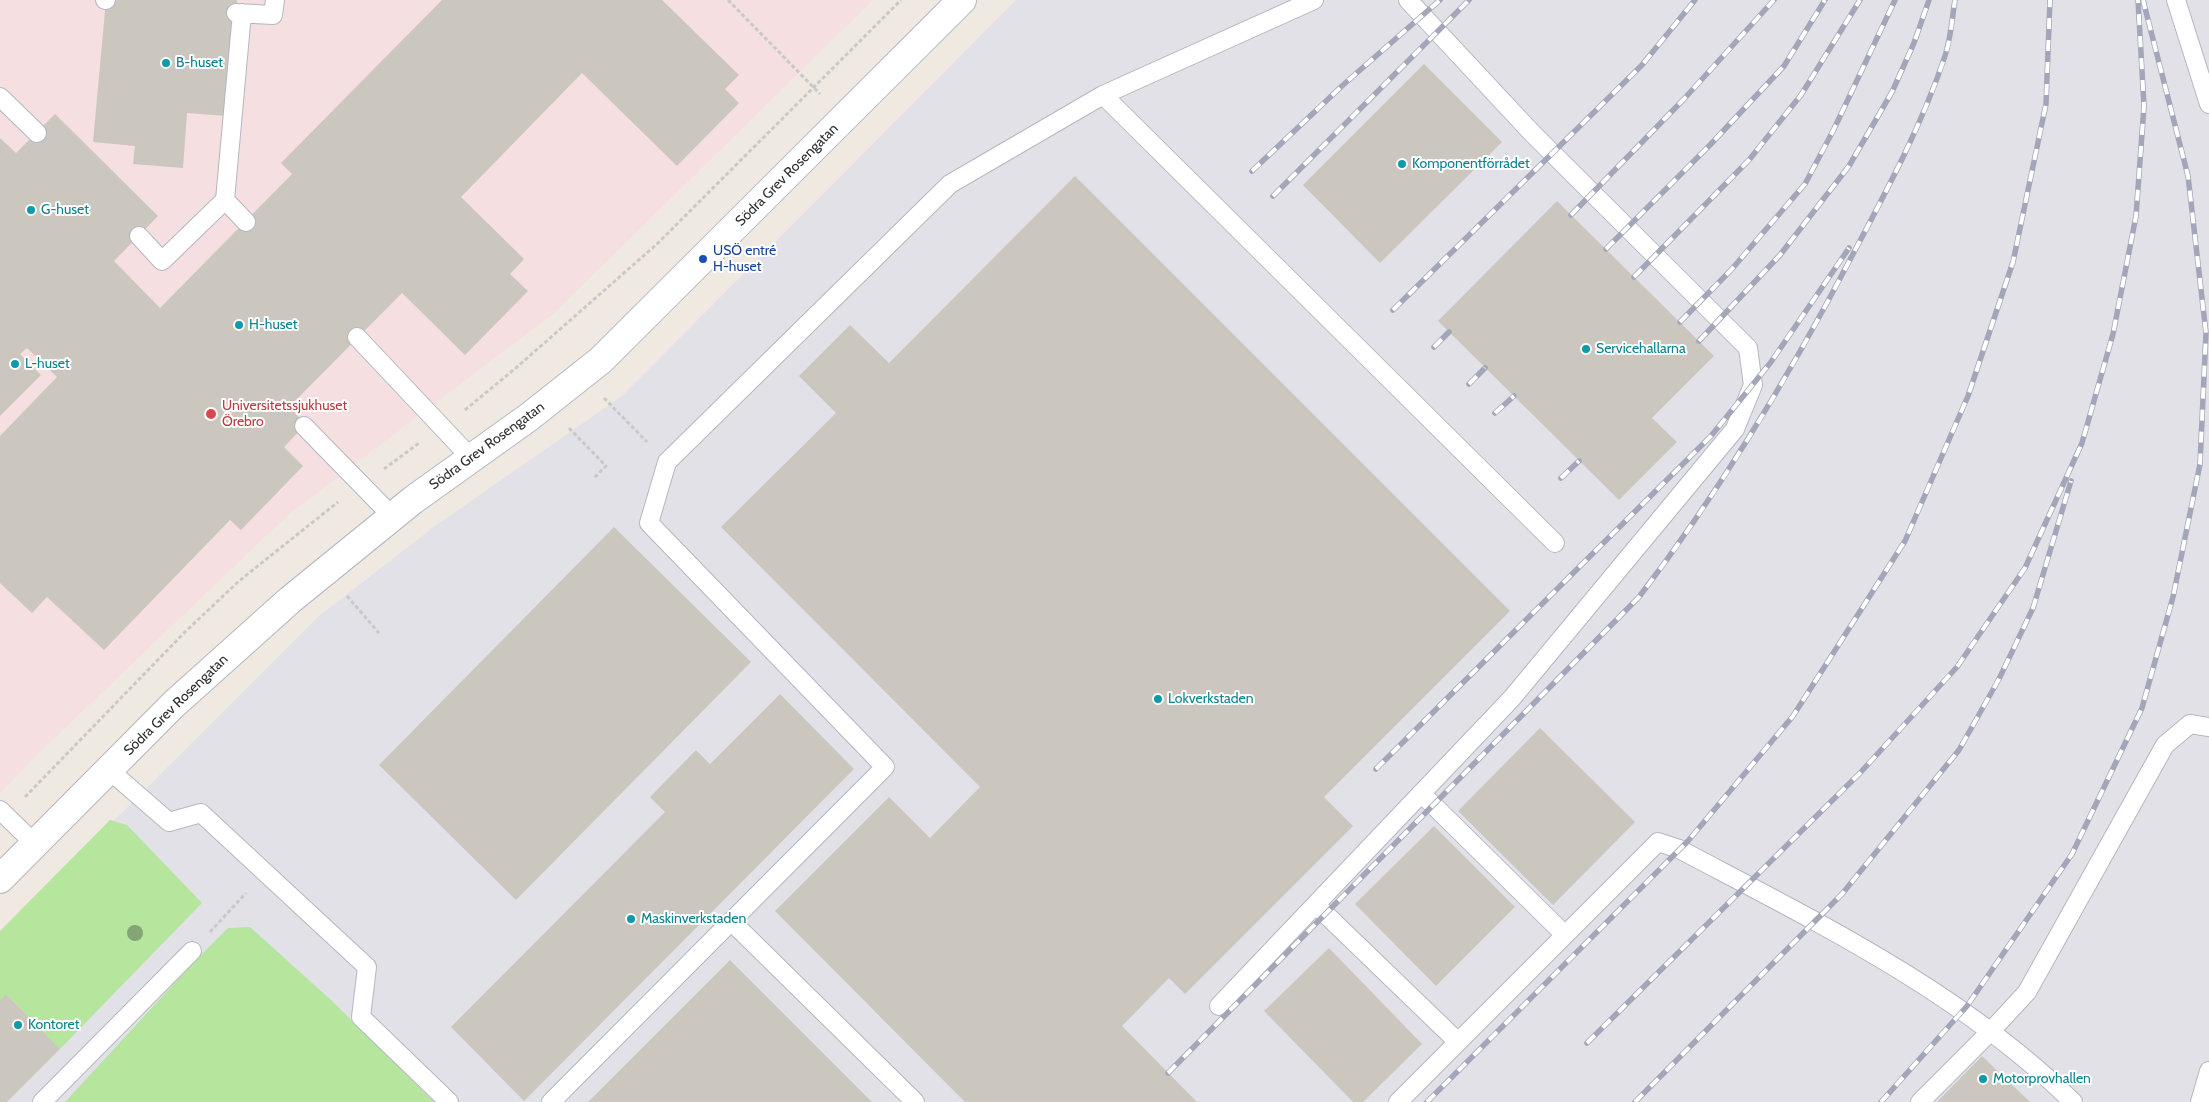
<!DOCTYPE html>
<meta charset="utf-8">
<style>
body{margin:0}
canvas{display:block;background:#efe9e1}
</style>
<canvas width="2209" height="1102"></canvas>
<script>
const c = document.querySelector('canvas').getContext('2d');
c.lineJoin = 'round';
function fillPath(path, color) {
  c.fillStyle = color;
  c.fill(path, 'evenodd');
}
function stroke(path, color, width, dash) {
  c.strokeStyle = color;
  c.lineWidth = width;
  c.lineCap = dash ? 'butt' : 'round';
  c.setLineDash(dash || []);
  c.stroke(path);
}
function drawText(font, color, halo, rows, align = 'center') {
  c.font = font + ' Cabin,sans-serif';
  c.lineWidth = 4;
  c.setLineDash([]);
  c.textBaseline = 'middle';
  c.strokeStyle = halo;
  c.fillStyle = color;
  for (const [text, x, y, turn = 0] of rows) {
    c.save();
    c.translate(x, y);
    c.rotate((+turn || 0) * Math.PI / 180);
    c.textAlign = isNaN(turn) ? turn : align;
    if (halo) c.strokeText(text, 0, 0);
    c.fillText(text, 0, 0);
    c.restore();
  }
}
fillPath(new Path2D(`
 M1016,0H2209V1102H0V934L319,616L435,526L622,396Z`), '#e3e1e8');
fillPath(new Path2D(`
 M0,0H873L553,314L289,514L43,749L0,793Z`), '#f5dfe0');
fillPath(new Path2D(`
 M110,820L127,825L202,903L60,1049L7,995L0,1001V931Z
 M250,927L331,1000L434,1102H65L195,961L228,928Z`), '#b6e59e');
fillPath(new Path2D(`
 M106,0H237L227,116L187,113L183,168L133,164L135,146L93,142Z
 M442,0H662L739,75L725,89L739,103L677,166L582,73L461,197L524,259L510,274L528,291L465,355L402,293L289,407L306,424L284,447L303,466L241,530L230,520L104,650L47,597L32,613L0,583V436L57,377L27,348L20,354L41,375L0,416V138L16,153L55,114L158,216L114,261L160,308L292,174L281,163Z
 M1424,64L1502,142L1380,263L1303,185Z
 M1075,176L1510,611L1324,797L1353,826L1185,994L1169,978L1122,1026L1197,1102H965L775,911L889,797L930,838L980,787L721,527L836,413L799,376L850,325L889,363Z
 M1557,201L1714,356L1652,418L1677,442L1619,500L1438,321Z
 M614,527L751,662L516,900L379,765Z
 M780,694L854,769L524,1101L451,1027L665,812L650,797L696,750L710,764Z
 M1540,728L1635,822L1553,905L1458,811Z
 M1434,826L1515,907L1436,986L1355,904Z
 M1329,948L1422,1044L1363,1102H1353L1264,1011Z
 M730,960L872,1102H588Z
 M6,994L60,1049L7,1102H0V1001Z
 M1982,1056L2030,1102H1937Z`), '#cbc7bf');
const service = new Path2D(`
 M105,0H106
 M2176,0L2209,104
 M236,13L273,15L275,0
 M242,13L225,200L246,222
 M1103,95L1555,543
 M0,97L37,133
 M139,236L162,261L225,200
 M357,337L472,459
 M304,426L392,516
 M109,770L169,822L201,813L367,967L361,1017L449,1102
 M1421,793L1565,935
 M0,810L35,844
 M1316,905L1458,1042
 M731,921L915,1102
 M1219,1006L1512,698L1735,429L1753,385L1748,348L1532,133L1408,0
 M42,1102L192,951
 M551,1102L885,767L649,523L667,462L950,184L1103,95L1314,0
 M1398,1102L1658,842L1679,849C1817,922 1961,992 2073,1102
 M1920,1102L1991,1031L2027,992L2165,745L2190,724L2209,727
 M2200,1102L2209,1071`);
const minor = new Path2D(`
 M0,879L174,704L290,600L413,500L529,417L601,360L962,0`);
stroke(service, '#b4b7c1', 20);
stroke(minor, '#b4b7c1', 30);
stroke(new Path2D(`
 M728,0L820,94
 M604,398L647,442
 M465,410L517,367L657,244L901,0
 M569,428L606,466L593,479
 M384,469L419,443
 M347,596L379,633
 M25,797L184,633L239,581L338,502
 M210,932L246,893`), '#c9c9c9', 3, [4, 2.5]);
stroke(service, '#fff', 18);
stroke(minor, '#fff', 28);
const rail = new Path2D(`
 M1252,171L1343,85L1440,0
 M1273,196L1469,0
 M1571,215L1684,99L1774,0
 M1606,249L1710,145L1784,66L1825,0
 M1634,277L1749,160L1801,95L1860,0
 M1393,310L1642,65L1695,0
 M1680,322L1731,270L1805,184L1834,129L1895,0
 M1699,341L1780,255L1849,166L1892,92L1914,43L1929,0
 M1434,347L1449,332
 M1469,384L1485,368
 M1495,413L1514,396
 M1561,478L1579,461
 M1376,769L1711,436L1771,362L1849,248
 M1587,1043L1860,773L1957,667L2025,568L2082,443L2113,334L2136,216L2144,106L2138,0
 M1168,1073L1639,597C1721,490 1791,373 1853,254C1887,190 1922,125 1945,56C1951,38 1952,18 1955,0
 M1427,1102L1688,841L1793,716L1905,541L1968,396L2013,262L2046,104L2050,0
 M1635,1102L1842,894L1959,750L1999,679L2033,608L2071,481
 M1881,1102L1967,1006L2072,854L2142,708L2173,597L2200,464L2206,333L2188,176L2143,0`);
stroke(rail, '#a3a6b8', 5.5);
stroke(rail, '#fff', 4, [11]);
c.fillStyle = '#84a574';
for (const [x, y] of [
 [135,933]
]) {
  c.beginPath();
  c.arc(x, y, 8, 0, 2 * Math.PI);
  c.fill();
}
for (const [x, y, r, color] of [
 [166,63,5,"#0f9aa8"],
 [1402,164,5,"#0f9aa8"],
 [31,210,5,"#0f9aa8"],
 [703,259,5,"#1a4fb4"],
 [239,325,5,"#0f9aa8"],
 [1586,349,5,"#0f9aa8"],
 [15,364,5,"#0f9aa8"],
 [211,414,6,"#e0444e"],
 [1158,699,5,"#0f9aa8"],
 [631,919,5,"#0f9aa8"],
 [18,1025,5,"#0f9aa8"],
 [1983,1079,5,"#0f9aa8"]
]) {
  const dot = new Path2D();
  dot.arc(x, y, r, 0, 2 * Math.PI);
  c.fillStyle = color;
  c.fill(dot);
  stroke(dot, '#fff', 2);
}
drawText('14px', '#0d838f', '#fff', [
 ["B-huset",176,63],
 ["Komponentförrådet",1412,164],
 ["G-huset",41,210],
 ["H-huset",249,325],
 ["Servicehallarna",1596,349],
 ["L-huset",25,364],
 ["Lokverkstaden",1168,699],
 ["Maskinverkstaden",641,919],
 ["Kontoret",28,1025],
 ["Motorprovhallen",1993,1079]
], 'left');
drawText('14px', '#2e2e2e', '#fff', [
 ["Södra Grev Rosengatan",787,175,-45],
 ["Södra Grev Rosengatan",487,446,-36],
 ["Södra Grev Rosengatan",176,705,-44]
]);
drawText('14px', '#164399', '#fff', [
 ["USÖ entré",713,251],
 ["H-huset",713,267]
], 'left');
drawText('14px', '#be3a42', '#fff', [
 ["Universitetssjukhuset",222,406],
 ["Örebro",222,422]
], 'left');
</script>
